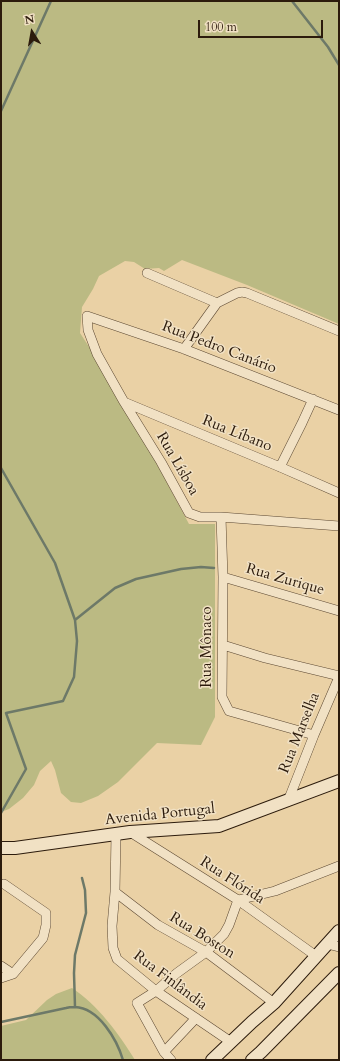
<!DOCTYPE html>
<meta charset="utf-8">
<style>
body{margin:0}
#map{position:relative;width:340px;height:1061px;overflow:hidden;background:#ead1a5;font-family:Cardo,serif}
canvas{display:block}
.frame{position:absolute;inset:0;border:2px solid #2c1b0c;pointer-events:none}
.north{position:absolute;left:12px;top:12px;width:40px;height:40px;-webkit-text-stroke:3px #f1e1c4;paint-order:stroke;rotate:349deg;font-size:11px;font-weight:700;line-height:16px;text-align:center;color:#2c1b0c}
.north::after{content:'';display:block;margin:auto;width:14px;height:18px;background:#2c1b0c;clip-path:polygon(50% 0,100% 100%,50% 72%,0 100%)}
.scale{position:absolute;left:198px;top:20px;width:125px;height:18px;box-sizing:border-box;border:2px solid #2c1b0c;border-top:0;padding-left:5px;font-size:12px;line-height:14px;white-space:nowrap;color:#2c1b0c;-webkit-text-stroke:3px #f1e1c4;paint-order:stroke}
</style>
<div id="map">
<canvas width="340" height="1061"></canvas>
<div class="frame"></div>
<div class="north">N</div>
<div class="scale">100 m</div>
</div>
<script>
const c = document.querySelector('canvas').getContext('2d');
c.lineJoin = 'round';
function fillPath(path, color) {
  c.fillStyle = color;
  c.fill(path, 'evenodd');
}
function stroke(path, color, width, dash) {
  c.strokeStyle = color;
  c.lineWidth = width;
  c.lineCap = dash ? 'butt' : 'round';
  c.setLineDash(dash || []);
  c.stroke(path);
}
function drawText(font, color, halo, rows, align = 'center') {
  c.font = font + ' Cardo,serif';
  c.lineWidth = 3;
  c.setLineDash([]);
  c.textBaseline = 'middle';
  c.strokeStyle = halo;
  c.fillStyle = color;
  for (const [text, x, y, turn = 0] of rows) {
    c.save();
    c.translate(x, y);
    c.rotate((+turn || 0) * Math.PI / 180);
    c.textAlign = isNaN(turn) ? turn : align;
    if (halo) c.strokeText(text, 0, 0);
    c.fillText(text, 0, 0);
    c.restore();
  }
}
fillPath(new Path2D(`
 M1,1H339V324L247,285L182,260L164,271L159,268L145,269L134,262L125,261L99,276L93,289L82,307L80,333L118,391L189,524H215V717L201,745L157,743L118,782L98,796L81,803L71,802L61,793L55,770L51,761L40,771L34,785L23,798L9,809L1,812Z
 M72,988C97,1004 120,1035 135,1060H1V1026L26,1020L47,1000L56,994Z`), '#bbba83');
stroke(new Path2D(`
 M292,1L328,47L339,65
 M1,111L51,1
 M1,468L55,563L75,620L77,641L74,677L63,701L6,713L26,769L1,813
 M75,620L115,588L136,579L181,569L201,567L214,568
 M75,1007L74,973L75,955L86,913L85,890L82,878
 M1,1022L66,1008C69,1007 72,1007 75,1007C99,1008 117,1040 123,1060`), '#6d7968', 2.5);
const street = new Path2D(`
 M147,273L217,303
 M184,349L217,303L237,293L242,292L247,293L339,331
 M124,402L280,467L339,493
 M339,410L184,349L87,316L88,330L97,354L124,402L161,462L189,513L200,517H221L339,526
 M280,467L302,423L313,399
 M221,517L223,577L222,697L229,711L314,735
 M223,577L339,611
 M223,645L265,658L339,676
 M288,801L314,735L339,677
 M130,832L238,900L316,956
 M116,834L115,892L112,926L113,948L117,959L156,991L231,1042
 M115,892L158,925L206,952L274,1003
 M327,944L339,947
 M1,966L13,974
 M1,978L13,974L43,938L46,925V913L4,884
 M164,1052L196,1018
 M171,1060L164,1052L137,1003L156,991L177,973L206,952L224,934L229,925L238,900L275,891L339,866`);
const secondary = new Path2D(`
 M1,848H15L130,832L219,826L339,781
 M212,1060L252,1022L274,1003L339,931
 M252,1060L261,1052L339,973`);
stroke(street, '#5c4832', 10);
stroke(secondary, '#2c1b0c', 14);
stroke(street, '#f1e1c4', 9);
stroke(secondary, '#f1e1c4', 12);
drawText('15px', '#2c1b0c', '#f1e1c4', [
 ["Rua Pedro Canário",219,348,21],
 ["Rua Líbano",237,434,22],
 ["Rua Lísboa",177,464,60],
 ["Rua Zurique",285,580,16],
 ["Rua Mônaco",208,647,-90],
 ["Rua Marselha",300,733,-68],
 ["Avenida Portugal",160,815,-6],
 ["Rua Flórida",232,881,33],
 ["Rua Boston",202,936,32],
 ["Rua Finlândia",170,981,37]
]);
</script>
